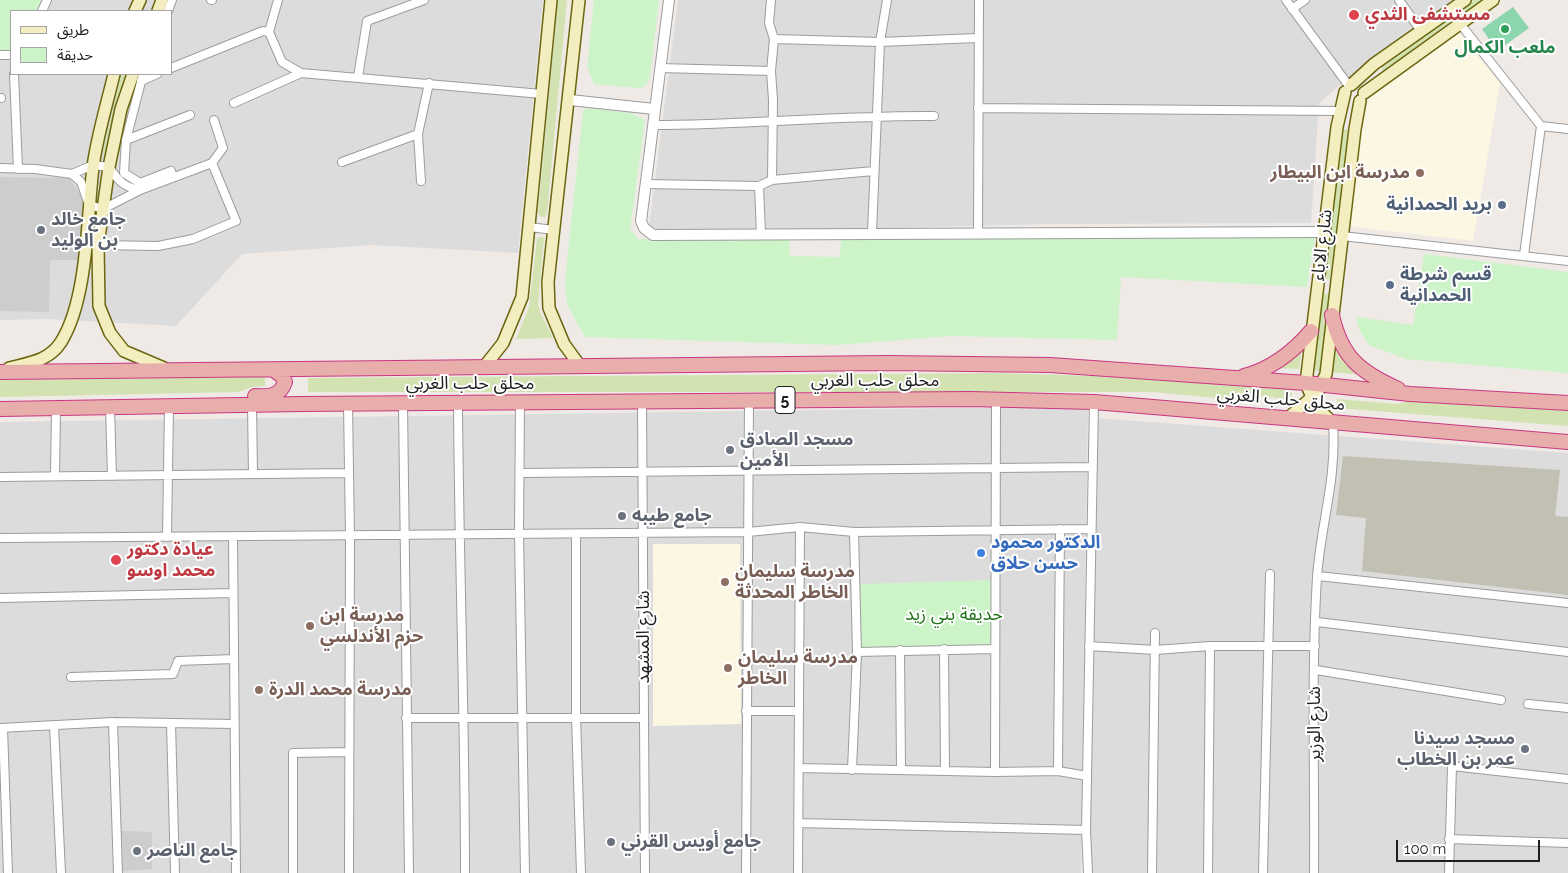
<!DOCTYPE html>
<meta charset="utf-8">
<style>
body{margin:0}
#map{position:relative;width:1568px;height:873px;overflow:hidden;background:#efeae6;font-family:Raleway,"Noto Sans Arabic",sans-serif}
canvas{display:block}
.legend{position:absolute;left:10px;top:10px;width:162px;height:65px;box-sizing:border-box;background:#fff;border:1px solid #a5a5a5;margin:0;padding:6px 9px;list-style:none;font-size:15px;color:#1f1f1f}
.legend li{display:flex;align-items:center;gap:10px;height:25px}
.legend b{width:25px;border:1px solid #a5a5a5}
.scale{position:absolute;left:1396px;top:840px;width:144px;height:22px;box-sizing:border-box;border:2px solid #1f1f1f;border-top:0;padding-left:6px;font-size:15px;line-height:18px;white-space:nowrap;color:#1f1f1f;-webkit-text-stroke:4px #fff;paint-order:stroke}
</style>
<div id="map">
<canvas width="1568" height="873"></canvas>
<ul class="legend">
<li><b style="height:6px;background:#f3edbf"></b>طريق</li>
<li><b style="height:14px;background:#ccf4c8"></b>حديقة</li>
</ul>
<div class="scale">100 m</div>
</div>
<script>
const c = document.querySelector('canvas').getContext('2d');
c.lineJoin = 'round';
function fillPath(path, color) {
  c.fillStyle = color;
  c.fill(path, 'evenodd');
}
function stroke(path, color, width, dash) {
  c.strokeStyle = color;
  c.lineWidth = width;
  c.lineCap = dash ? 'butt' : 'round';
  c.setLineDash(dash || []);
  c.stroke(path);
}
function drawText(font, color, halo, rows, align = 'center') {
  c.font = font + ' Raleway,"Noto Sans Arabic",sans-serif';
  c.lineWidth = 4;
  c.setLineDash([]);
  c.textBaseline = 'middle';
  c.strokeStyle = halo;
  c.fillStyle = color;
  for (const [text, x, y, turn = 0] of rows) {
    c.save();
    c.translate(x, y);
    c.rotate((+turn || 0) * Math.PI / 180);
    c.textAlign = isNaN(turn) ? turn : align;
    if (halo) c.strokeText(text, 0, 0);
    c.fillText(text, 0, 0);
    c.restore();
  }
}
fillPath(new Path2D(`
 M0,0H543L518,253L372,245L242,254L176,326L48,319L0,320ZM11,11H171V74H11Z
 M678,0H1453L1361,67L1319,103L1311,223L1053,224L677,233L649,227Z
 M1088,406L1081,873H0V422Z
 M1096,418L1568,453V873H1086Z`), '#dddcdc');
fillPath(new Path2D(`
 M1456,28L1500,83L1473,241L1347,226L1361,120L1369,99L1380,86Z
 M653,544H740L741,724L653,726Z`), '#fcf7e2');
fillPath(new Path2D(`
 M0,177L69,178L83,199L80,260H50L49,312L0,311Z
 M122,831L152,832V869L123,871Z`), '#cdcdcd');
fillPath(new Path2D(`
 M1343,456L1560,470L1555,516L1568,517V595L1362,571L1366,518L1336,515Z`), '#c2c0b2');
fillPath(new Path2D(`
 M558,0H567L547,213L545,217H540L538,213Z
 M1472,0H1483L1467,12L1464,10V5Z
 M1445,18L1449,20L1448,23L1386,70H1382L1383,64Z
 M121,74H127L108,153L103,152Z
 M1343,129L1350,131L1330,279H1323Z
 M544,237L538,304L540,312L553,338L516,339L529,307L537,238Z
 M1322,293L1330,294L1320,371L1312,370Z
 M1334,344L1364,375L1330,372Z
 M1302,346L1299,369L1277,368Z
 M998,373L1096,376L1281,389H1289L1292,394L1289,399L1234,394L1226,399L1153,392H308V378Z
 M265,377V386L252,387L239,392L0,397V380Z
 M1337,399L1399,404L1413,399L1568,411V426L1336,408Z`), '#d2e3b1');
fillPath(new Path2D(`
 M0,0H41V11H11V50L0,51Z
 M594,0H659L650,78L645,86L639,88L594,84L587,67Z
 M587,108L631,113L645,120L630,229L638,239L790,238V256L840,257L841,239L1315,236L1307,287L1121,277L1117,340L951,336L837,345L585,337L567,305L565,281L583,110Z
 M1424,254L1568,272V373L1406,359L1369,345L1360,332L1356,317L1413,325Z
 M993,580L994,648L858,652L857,584Z`), '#ccf4c8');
fillPath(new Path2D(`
 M1513,7L1529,28L1497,51L1482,29Z`), '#8cd6ad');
fillPath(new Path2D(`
 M337,0H360L361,3L342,12Z
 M260,33L267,62L241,74L229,48Z
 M415,181H425L431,205L404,217L391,191Z`), '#dbdbdb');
const minor = new Path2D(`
 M211,0H212
 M278,0L269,32L282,62L301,73L542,94
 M771,0L769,23L774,39L771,71L773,100L772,180
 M1286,0L1349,86
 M1399,0L1421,31
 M1292,9L1305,0
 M42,11L47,0
 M168,11L172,0
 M1450,11L1541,126L1568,129
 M774,39L880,42L977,38
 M0,55H11
 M171,68L263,31L269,32
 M660,68L771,71
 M14,74L18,169
 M143,74L126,140L124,173L140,183L171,171L173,177
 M358,77L367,21L424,0
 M141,81L157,74
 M0,98H1
 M234,103L301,73
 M978,108L1340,111
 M653,125C747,125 840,115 934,116
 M126,140L190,115
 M342,162L418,134
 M0,168L35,169L72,174L93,165L109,167C118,181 124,187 140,190
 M72,174L81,182L89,205L103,209L140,190L212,163L223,148L214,120
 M421,181L418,134L429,83
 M646,184L759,186L772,180L874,171
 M759,186L761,234
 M529,227L554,230
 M872,232L880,42L887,0
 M978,232L979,0
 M1342,236L1568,261
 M98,245L158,246L193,239L236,221L212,163
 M1524,255L1541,126
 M642,402L645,873
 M458,403C459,560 465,716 465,873
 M520,403L519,534L525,873
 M348,404L350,537L349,873
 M403,404L409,873
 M252,405L253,474
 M110,407L112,476
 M521,473L1092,467
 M55,476L56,408
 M0,477L349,473
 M854,532L857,652L995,649
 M576,534V717L581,873
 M167,537L169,406
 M233,537L236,873
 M0,538L748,532L800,527L854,532L1091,529
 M1318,576L1568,603
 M0,598L233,593
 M1317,622L1568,652
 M1089,646L1155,650L1210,646H1315
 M944,649L945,770
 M900,650L901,769
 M1316,670L1501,700
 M71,677L173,674L178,661L234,659
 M1528,704L1568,708
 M746,711H799
 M406,718H644
 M113,722L118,873
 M171,723L175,873
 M54,725L61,873
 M0,728L113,722L234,724
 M3,728L8,873
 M799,768L995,772L1058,771L1087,776
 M852,770L857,652
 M1058,771L1060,529
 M995,772L996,401
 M798,823L1086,830
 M1449,839L1568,843
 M293,873V753L349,752
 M746,873L749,401
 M798,873L800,527
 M1088,873L1086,830L1094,402
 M1152,873L1155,633
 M1208,873L1210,646
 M1263,873L1270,574
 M1314,873C1315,775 1311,674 1317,577C1321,523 1337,479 1333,423
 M1449,873L1452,766L1568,779`);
const tertiary = new Path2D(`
 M669,0L641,221L644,228L653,235L1323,232
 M570,100L654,109`);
const secondary = new Path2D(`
 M579,0L548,282L549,308L564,344L580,366
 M135,11L140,0
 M158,11L162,0
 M133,74L121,109L109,167L98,245L99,306L110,333L124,351L164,368
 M1351,85L1374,64L1465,0
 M1364,93L1493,0
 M484,367L503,343L522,297L551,0
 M9,368C29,363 49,361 61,342C88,299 87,217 93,167C97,136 107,104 114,74
 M1288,418L1317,393L1326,374L1355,129L1360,101
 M1333,423L1316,407L1306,383L1337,127L1345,92`);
const trunk = new Path2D(`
 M1332,315C1341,357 1360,372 1398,389
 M0,372L889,363L1050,365L1306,383L1410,394L1568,403
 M1244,376C1272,369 1293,352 1311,331
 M255,396C268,397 280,397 285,382L282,376L274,370
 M0,409L301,404L970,399L1094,402L1568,442`);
stroke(minor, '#9c9c9c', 10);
stroke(tertiary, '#9c9c9c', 12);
stroke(secondary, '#6b6610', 14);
stroke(trunk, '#c93782', 16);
stroke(minor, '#fff', 8);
stroke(tertiary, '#fff', 10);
stroke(secondary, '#f3edbf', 11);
stroke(trunk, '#e8aeab', 14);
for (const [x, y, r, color] of [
 [1354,15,6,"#e0444e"],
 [1505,29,5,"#2e9e5b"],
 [1420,173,5,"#8d6e63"],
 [1502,205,5,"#5c6f8a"],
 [41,230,5,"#6b7280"],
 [1390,285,5,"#5c6f8a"],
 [730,450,5,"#6b7280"],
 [622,516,5,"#6b7280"],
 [981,553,5,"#3f7fe0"],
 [116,560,6,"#e0444e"],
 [725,582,5,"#8d6e63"],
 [310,626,5,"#8d6e63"],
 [728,668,5,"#8d6e63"],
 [259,690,5,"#8d6e63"],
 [1525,749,5,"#6b7280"],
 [611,842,5,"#6b7280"],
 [137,851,5,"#6b7280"]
]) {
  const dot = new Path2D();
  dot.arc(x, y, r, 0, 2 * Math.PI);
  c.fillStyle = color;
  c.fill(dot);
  stroke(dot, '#fff', 2);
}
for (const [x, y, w] of [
 [785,400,20]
]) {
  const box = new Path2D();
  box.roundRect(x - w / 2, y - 13.5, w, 27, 4);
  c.fillStyle = '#fff';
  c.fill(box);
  stroke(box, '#1f1f1f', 1);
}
drawText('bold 16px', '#1f1f1f', null, [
 ["5",785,400]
]);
drawText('bold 18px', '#be3a42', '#fff', [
 ["مستشفى الثدي",1365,15],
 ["عيادة دكتور",127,550],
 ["محمد اوسو",127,571]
], 'left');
drawText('bold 18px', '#27864d', '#fff', [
 ["ملعب الكمال",1505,48]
]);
drawText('bold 18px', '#785e54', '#fff', [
 ["مدرسة ابن البيطار",1410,173,"right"],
 ["مدرسة سليمان",735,572],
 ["الخاطر المحدثة",735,593],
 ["مدرسة ابن",320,616],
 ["حزم الأندلسي",320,637],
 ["مدرسة سليمان",738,658],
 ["الخاطر",738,679],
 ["مدرسة محمد الدرة",269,690]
], 'left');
drawText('bold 18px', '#4e5e75', '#fff', [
 ["بريد الحمدانية",1492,205],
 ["قسم شرطة",1400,275,"left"],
 ["الحمدانية",1400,296,"left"]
], 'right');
drawText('bold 18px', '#5b616d', '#fff', [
 ["جامع خالد",51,220],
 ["بن الوليد",51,241],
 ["مسجد الصادق",740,440],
 ["الأمين",740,461],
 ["جامع طيبه",632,516],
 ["مسجد سيدنا",1515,739,"right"],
 ["عمر بن الخطاب",1515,760,"right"],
 ["جامع أويس القرني",621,842],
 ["جامع الناصر",147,851]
], 'left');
drawText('18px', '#1f1f1f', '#fff', [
 ["شارع الاباء",1322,245,-83],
 ["محلق حلب الغربي",875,381],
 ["محلق حلب الغربي",470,384],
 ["محلق حلب الغربي",1281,399,5],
 ["شارع المشهد",644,637,-90],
 ["شارع الوزير",1315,724,-90]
]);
drawText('bold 18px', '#366cbe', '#fff', [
 ["الدكتور محمود",991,543],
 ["حسن حلاق",991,564]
], 'left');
drawText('18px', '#1f7317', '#fff', [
 ["حديقة بني زيد",954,615]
]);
</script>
